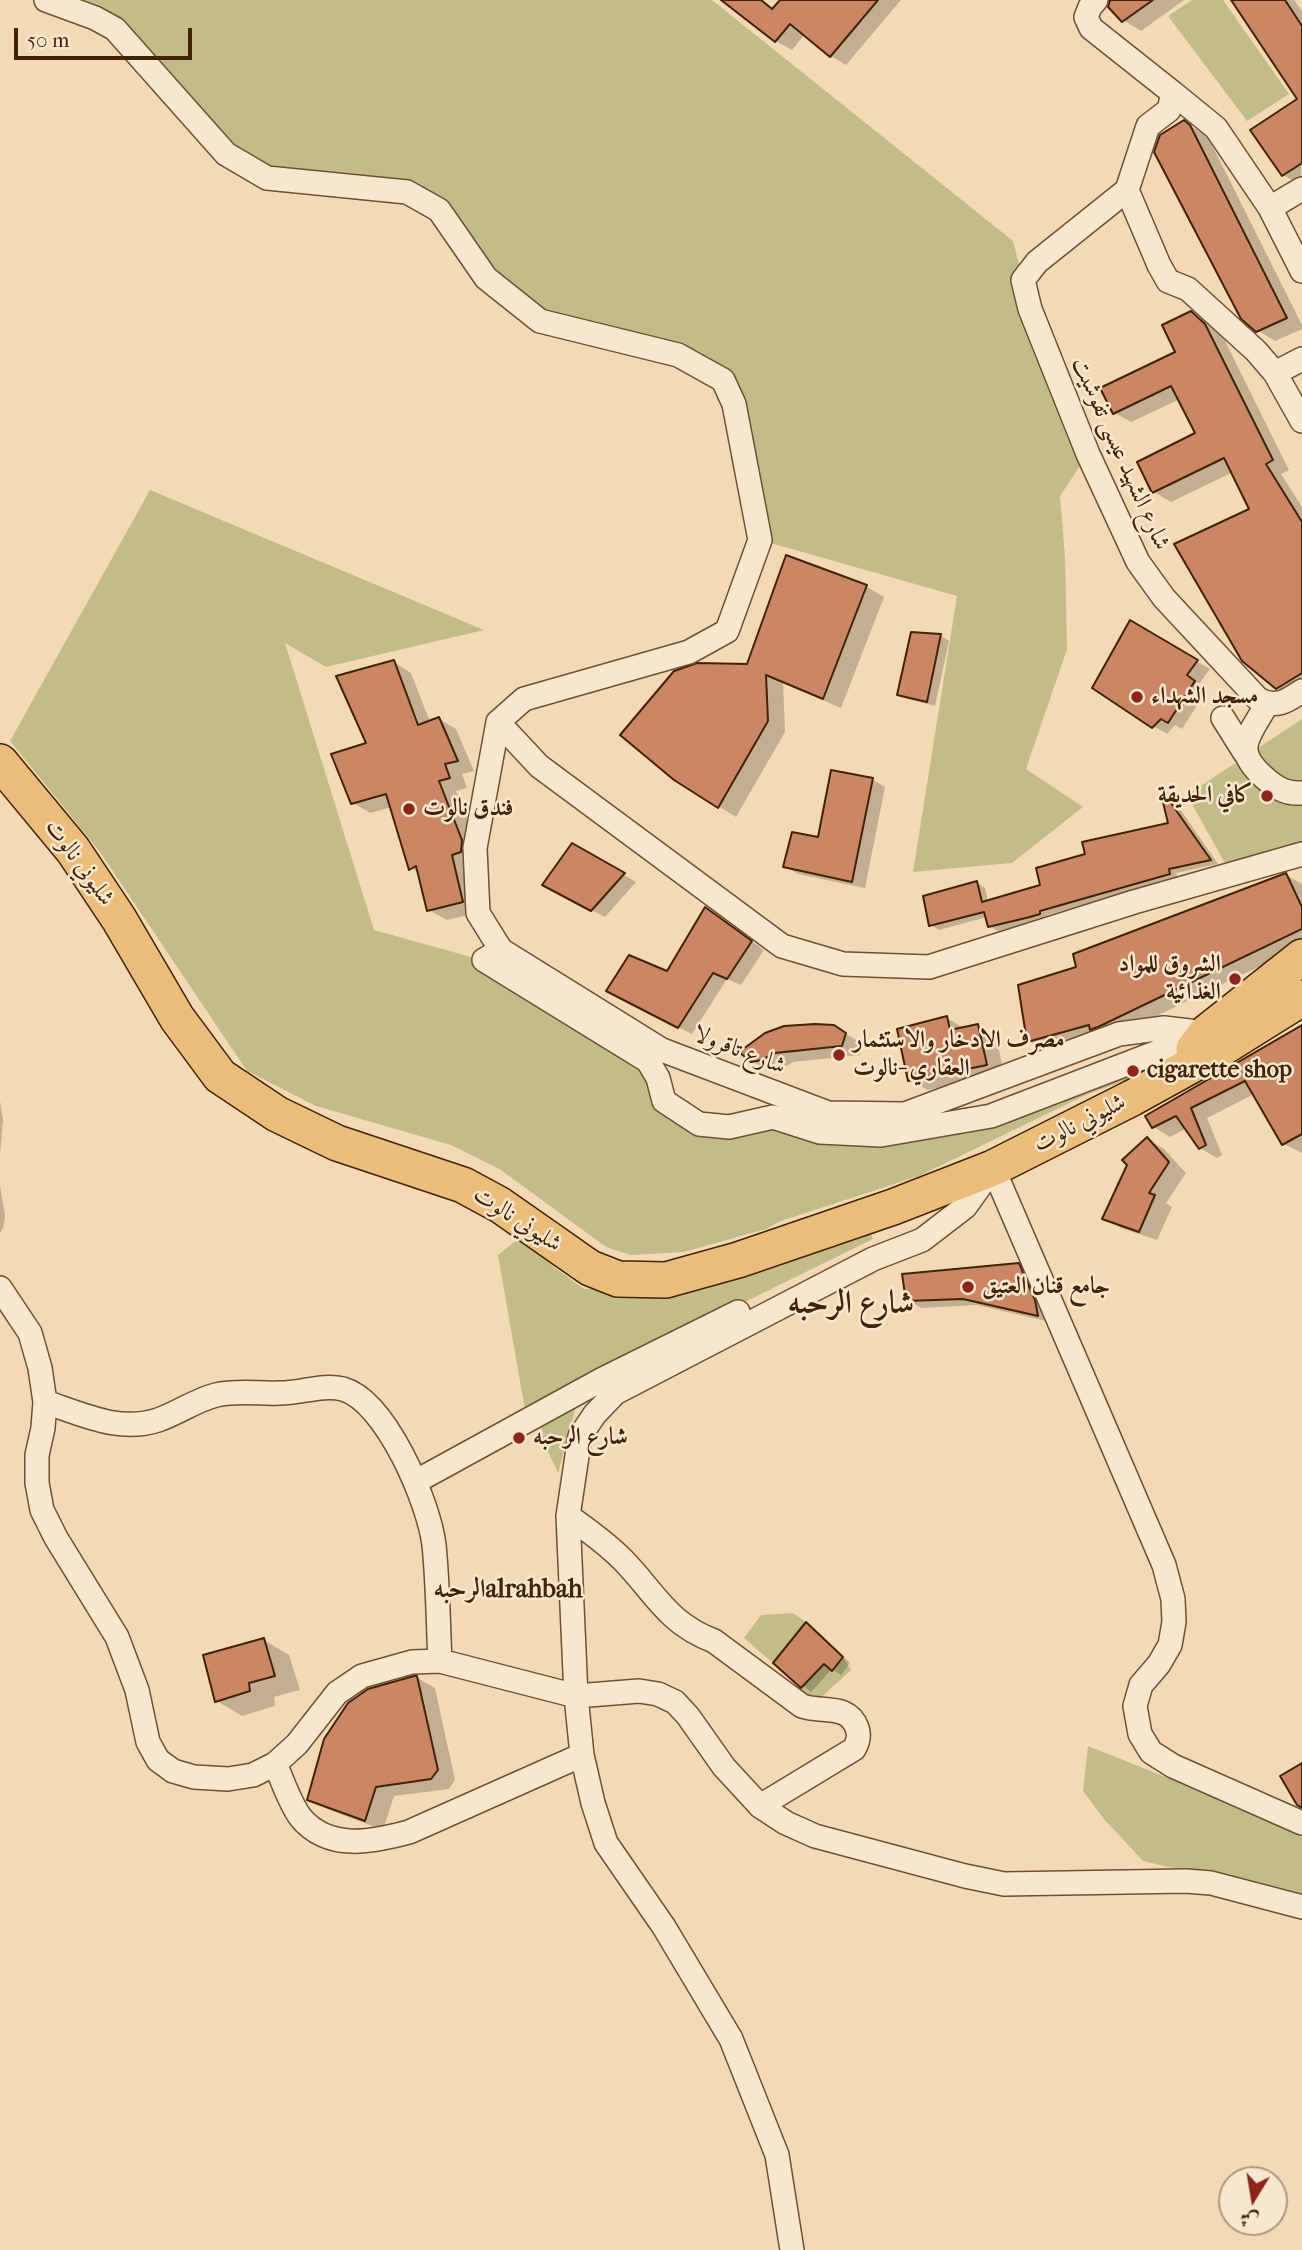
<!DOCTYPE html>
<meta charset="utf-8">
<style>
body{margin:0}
#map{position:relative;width:1302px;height:2250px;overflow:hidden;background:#f3dab4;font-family:"IM FELL French Canon",Amiri,serif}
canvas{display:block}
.north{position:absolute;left:1218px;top:2166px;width:70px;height:70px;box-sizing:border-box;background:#f7e7ce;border:2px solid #ae997f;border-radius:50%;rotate:191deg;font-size:19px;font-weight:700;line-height:28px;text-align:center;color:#412308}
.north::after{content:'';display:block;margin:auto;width:24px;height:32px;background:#8f2418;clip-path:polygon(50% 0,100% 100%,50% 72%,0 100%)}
.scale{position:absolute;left:14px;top:28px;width:178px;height:32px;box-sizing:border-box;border:4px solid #412308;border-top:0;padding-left:9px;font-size:21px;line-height:24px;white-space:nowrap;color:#412308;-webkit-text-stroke:5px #f7e7ce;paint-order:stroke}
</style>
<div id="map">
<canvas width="1302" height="2250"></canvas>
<div class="north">ش</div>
<div class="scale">50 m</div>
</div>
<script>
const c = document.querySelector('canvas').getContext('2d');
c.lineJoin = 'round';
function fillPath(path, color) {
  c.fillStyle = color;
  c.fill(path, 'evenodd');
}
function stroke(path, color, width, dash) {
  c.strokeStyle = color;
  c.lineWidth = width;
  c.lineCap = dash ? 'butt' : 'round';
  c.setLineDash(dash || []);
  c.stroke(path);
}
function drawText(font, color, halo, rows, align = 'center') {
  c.font = font + ' "IM FELL French Canon",Amiri,serif';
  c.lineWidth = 5;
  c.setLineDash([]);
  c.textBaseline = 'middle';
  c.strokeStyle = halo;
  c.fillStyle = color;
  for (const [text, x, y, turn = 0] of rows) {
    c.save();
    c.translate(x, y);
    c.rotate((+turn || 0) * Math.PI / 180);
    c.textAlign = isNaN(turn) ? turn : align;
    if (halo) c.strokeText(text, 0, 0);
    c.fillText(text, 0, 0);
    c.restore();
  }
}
fillPath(new Path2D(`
 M46,0H712L1013,241L1023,280L1088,454L1060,496L1065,557L1067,649L1026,769L1083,807L1012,863L913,872L957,596L760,540L723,380L540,321L407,192L267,178L115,29Z
 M1192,0H1223L1289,94L1247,121L1168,16Z
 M150,490L484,630L326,667L285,643L374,930L478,959L648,1071L672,1100L701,1116H991L1169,1050V1064L1086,1095L919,1176L781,1221L766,1229L684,1252L631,1255L606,1247L501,1170L451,1145L316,1106L247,1071L100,852L10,741Z
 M1302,719V854L1231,874L1187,795Z
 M866,1221L873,1239L525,1410L498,1255L523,1235L554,1267L584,1289L667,1285Z
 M575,1402V1410L558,1473L542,1439L541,1419Z
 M793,1613L806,1622L773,1663L744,1638L761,1615Z
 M843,1657L851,1670L816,1702L799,1690L824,1664Z
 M1088,1746L1286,1825L1302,1837V1899L1143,1861L1104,1819L1083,1791Z`), '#c2bd88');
fillPath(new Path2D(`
 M724,0H763L774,10L782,0H901L846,65L831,56L805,34L792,50L776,41Z
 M1110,0H1184L1141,31L1123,20Z
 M1233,0H1294L1302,11L1301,185L1283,175L1299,99Z
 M1184,122L1208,137L1302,325V329L1275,341L1257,330Z
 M1191,313L1208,323L1222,335L1289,470L1281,474L1302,507V693L1294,698L1277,688L1252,509L1233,472L1171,502L1154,492L1197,434L1180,399L1131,422L1115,413L1177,352Z
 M787,557L867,587L884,597L841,708L783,683L785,732L736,817L675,779L748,665Z
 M1131,623L1210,669L1199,684L1207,690L1182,729L1175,725L1167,734L1153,726Z
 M913,634L941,636L949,641L935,706L907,699L899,694Z
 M394,662L411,673L430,722L439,719L456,729L474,771L462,774L467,788L456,791L479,851L480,912L447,920L429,910L420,874L411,868L392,807L370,813L352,802Z
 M872,779L885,787L865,888L798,874L785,866L820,839Z
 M1163,789L1169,793L1218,864L1176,873L1178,878L1047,915L1048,919L998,931L989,926L987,917L939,930L931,925L977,883L985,888L988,902L1042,886L1087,856L1170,824Z
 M572,845L636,882L605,917L558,892Z
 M1286,875L1302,884V946L1115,1036L1046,1050L1029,1041L1078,969Z
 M706,909L764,950L741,985L727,979L692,1034L621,998L667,973Z
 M947,1018L964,1028L978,1025L996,1036L1004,1074L928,1090L910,1080Z
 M834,1027L863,1044L860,1055L793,1062L780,1070L770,1071L752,1061Z
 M1302,1027V1153L1284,1144L1254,1094L1207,1118L1222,1155L1217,1158L1200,1148L1187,1128L1170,1137L1154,1127Z
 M0,1101L3,1120L0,1155Z
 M1147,1139L1164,1149L1186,1173L1166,1203L1172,1207L1157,1240L1121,1228L1104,1218Z
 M0,1186L5,1216L3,1228L0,1233Z
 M1018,1265L1032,1273L1050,1322L977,1305L921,1308L908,1300Z
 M807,1625L815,1629L850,1663L841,1675L832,1669L811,1692L775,1663Z
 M264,1640L289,1655L300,1690L274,1697L275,1706L242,1716L217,1701Z
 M417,1678L435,1688L455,1780L449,1789L394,1796L383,1830L327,1809L309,1799Z`), '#0003');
const building = new Path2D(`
 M721,0H761L772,9L780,0H878L830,57L790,24L775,42Z
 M1110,0H1153L1122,22L1108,7Z
 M1231,0H1285L1302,26V163L1282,176L1250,130L1297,99Z
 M1184,120L1190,125L1287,318L1256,332L1241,319L1154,152L1160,135Z
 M1191,311L1205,324L1273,460L1266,464L1302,522V673L1276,689L1242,661L1174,544L1249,509L1224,458L1152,493L1137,462L1195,433L1171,386L1113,414L1100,388L1175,352L1162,325Z
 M786,555L867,585L823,699L766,675L768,721L718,808L674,780L620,735L674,671L697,663L747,664Z
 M1130,620L1198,660L1187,675L1195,681L1168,723L1161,719L1152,728L1092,688Z
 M911,632L941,634L927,702L897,695Z
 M394,660L418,725L439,717L458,761L445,764L450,778L439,781L462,840L461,852L452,855L463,902L427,911L416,866L409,870L386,794L351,804L331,754L366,743L336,676Z
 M831,770L873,778L852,882L783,867L792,832L818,837Z
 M1159,786L1211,860L1169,869L1170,874L1040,911V914L1030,917L988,927L984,912L929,926L923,896L977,881L982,902L1040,885L1036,868L1085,854L1082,842L1168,823Z
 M572,843L625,873L591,911L542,885Z
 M1286,873L1302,907V929L1098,1027L1090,1030L1089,1025L1027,1042L1018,985L1076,967L1073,954Z
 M705,907L752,941L727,979L713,973L678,1028L606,991L629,955L667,971Z
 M947,1016L950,1030L978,1024L987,1065L908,1081L897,1029Z
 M815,1024L834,1025L846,1033L842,1046L775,1053L762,1060L751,1062L739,1052L765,1033L784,1026Z
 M1302,1025V1134L1282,1145L1245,1081L1191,1108L1206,1145L1199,1149L1176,1116L1152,1128L1145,1116Z
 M1147,1137L1169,1162L1149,1193L1155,1195L1139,1232L1102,1219L1127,1165L1122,1160Z
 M1019,1263L1035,1300L1038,1316L963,1299L906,1301L902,1274Z
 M806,1622L843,1657L832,1671L824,1664L801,1688L773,1663Z
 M264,1638L275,1676L249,1683L250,1691L215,1702L203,1655Z
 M414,1676H417L438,1770L431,1779L376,1787L365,1821L307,1800L324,1739L348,1703L368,1689Z
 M1302,1763V1808L1297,1805L1280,1776Z`);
fillPath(building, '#cb8663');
stroke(building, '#412308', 2);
const minor = new Path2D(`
 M46,0L95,18L115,29L226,154L267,178L407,192L439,210L486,278L540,321L678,355L723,380L734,404L760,540L727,631L689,652L524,699L498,722
 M1096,0L1090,7L1086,17L1091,28L1173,93L1169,110L1148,126L1127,190
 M1173,93L1216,128L1270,208L1302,271
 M1127,190L1037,262L1023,280L1030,309L1088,454L1138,562L1164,598L1258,699C1276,709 1287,701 1302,691
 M1127,190L1159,265L1168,281L1188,289L1256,351L1275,373L1302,421
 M1270,208L1302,189
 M1275,373L1302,359
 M1267,704C1248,738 1231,750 1267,780C1278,789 1287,794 1302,793
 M1223,718L1245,753
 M498,722L475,848L478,913L501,950L662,1050L828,1113L905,1114L1119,1034L1164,1028L1206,1033
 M498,722L539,766L782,946L843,964L929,967L1134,902L1302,854
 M501,950L484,960L648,1061L658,1078L664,1101L699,1124L729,1127L773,1117L820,1132L881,1135L991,1116L1202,1035
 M993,1168L1164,1565L1173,1599L1174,1622L1170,1645L1159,1664L1141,1685L1135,1706L1140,1734L1151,1752L1173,1766L1302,1823
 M0,1288L30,1333L40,1368L45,1402L43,1428L37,1455V1483L42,1510L56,1538L117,1637L137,1690L148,1742L158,1760L173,1771L194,1777L228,1779L253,1775L275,1764L297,1744L337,1693L362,1676L412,1662L440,1661L576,1696L639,1691L658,1694L675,1702L688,1716L724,1767L760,1806L786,1823L815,1836L965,1876L1004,1884L1186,1881L1211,1883L1302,1907
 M45,1402C82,1414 119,1433 158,1420C178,1413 196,1400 216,1395C237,1390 259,1394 280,1393C301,1393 323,1384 343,1389C386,1401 429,1503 434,1545C438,1583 438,1623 440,1661
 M415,1482L601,1380L738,1312
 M568,1516C588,1530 606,1543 623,1560C656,1594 667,1623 714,1641L802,1706C821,1713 848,1703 857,1728C860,1736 858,1742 854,1749L760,1806
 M275,1764C283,1781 290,1804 301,1818C329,1851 372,1842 409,1832L582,1755
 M792,2250L777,2155L731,2039L664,1927L606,1843L593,1803L582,1755L576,1696L568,1516L580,1436L595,1414L615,1393L873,1259L922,1240L965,1207L993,1168`);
const highway = new Path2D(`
 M0,762L73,850L119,919L177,1018L220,1076L277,1114L337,1143L463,1185L500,1205L590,1268L618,1279L666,1280L738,1260L893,1207L993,1168L1132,1098L1219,1050L1302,998
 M1194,1049L1206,1033L1302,957`);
stroke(minor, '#6e5133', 26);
stroke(highway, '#412308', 38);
stroke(minor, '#f7e7ce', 23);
stroke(highway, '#eabd7a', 35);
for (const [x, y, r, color] of [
 [1137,697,7,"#8f2418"],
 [1267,796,7,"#8f2418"],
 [409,809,7,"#8f2418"],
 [1235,979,7,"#8f2418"],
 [839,1055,7,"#8f2418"],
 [1133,1071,7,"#8f2418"],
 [968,1287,7,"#8f2418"],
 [519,1438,7,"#8f2418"]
]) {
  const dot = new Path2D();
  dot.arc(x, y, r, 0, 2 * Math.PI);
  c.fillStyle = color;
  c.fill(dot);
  stroke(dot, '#f7e7ce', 2.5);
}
drawText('24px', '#412308', '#f7e7ce', [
 ["شارع الشهيد عيسى تفوشيت",1120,454,66],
 ["شليوني نالوت",79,863,54],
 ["شارع تاقرولا",739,1051,21],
 ["شليوني نالوت",1080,1124,-27],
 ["شليوني نالوت",517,1220,33]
]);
drawText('bold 24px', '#412308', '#f7e7ce', [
 ["مسجد الشهداء",1151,697],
 ["كافي الحديقة",1253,796,"right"],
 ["فندق نالوت",423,809],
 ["الشروق للمواد",1221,965,"right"],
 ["الغذائية",1221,993,"right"],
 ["مصرف الادخار والاستثمار",853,1041],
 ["العقاري -نالوت",853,1069],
 ["cigarette shop",1147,1071],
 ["جامع قنان العتيق",982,1287],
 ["شارع الرحبه",533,1438]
], 'left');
drawText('bold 26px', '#412308', '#f7e7ce', [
 ["الرحبهalrahbah",508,1591]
]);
drawText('bold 32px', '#412308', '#f7e7ce', [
 ["شارع الرحبه",851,1305]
]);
</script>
